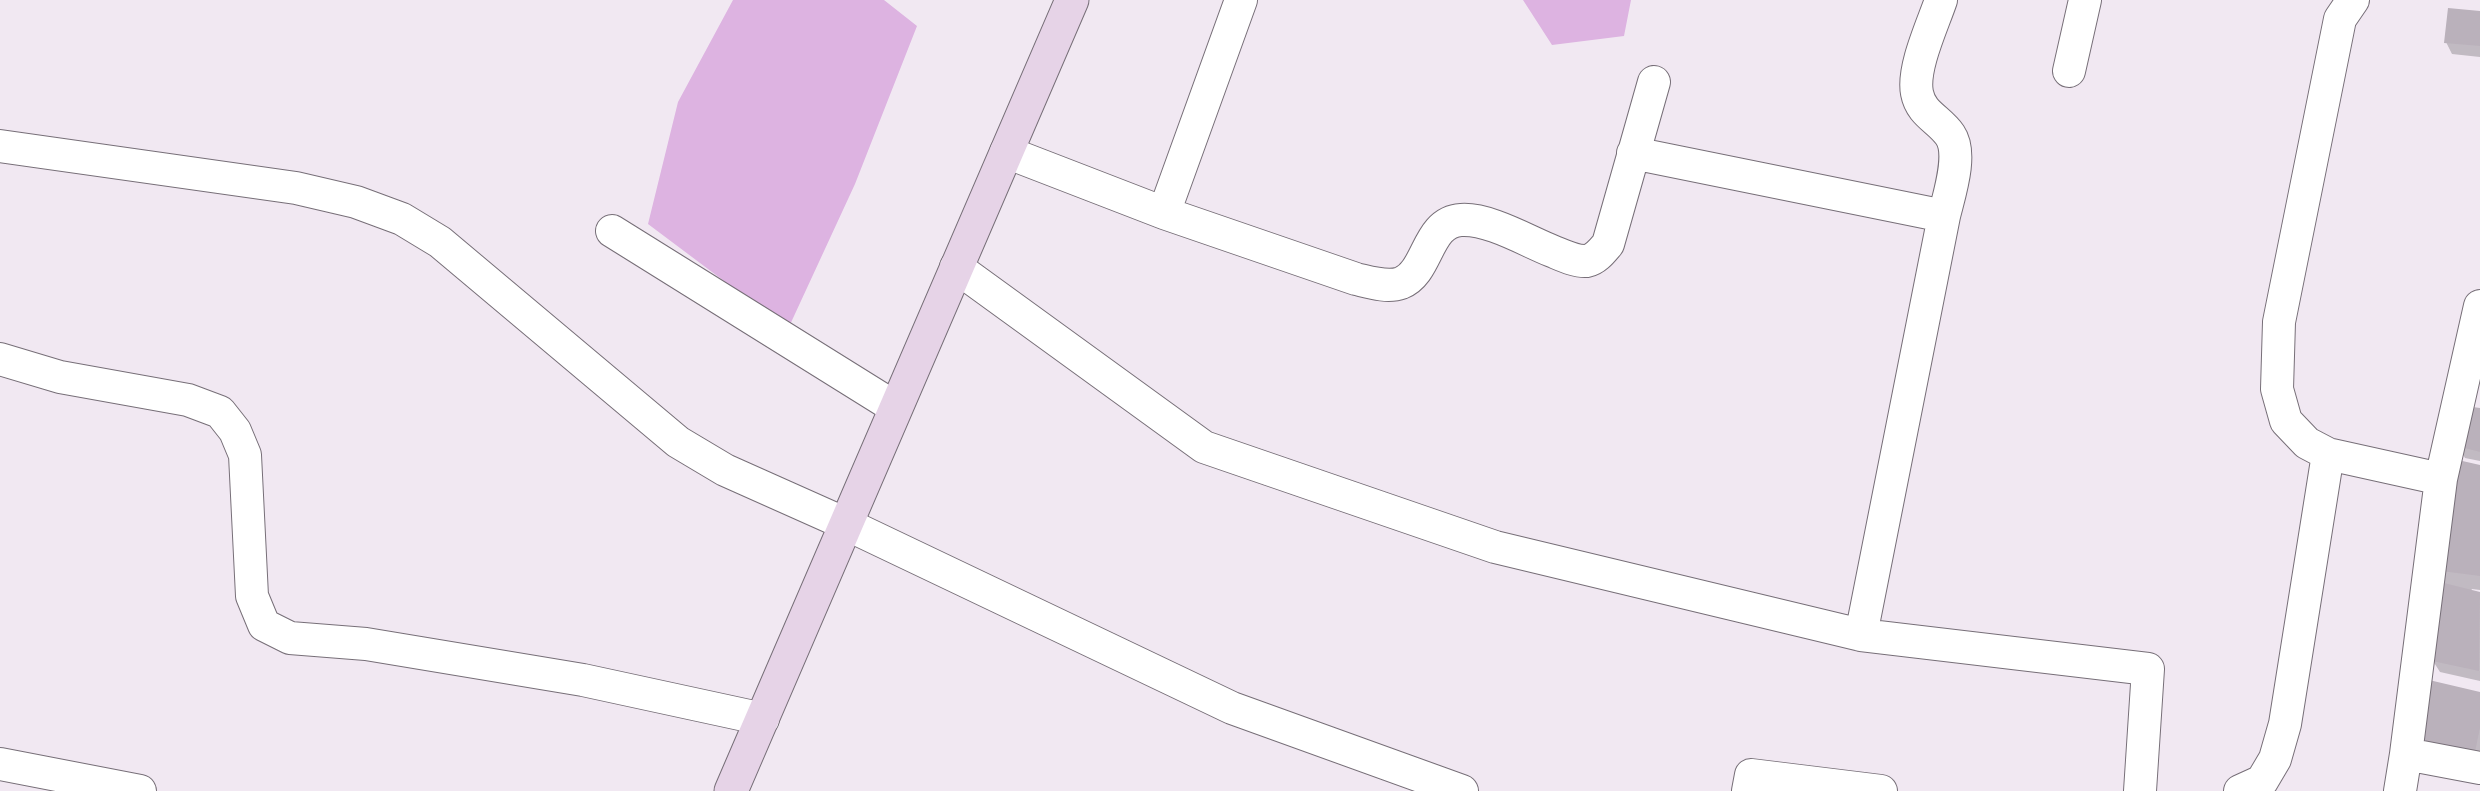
<!DOCTYPE html>
<style>
body{margin:0}
canvas{display:block;background:#f1e8f2}
</style>
<canvas width="2480" height="791"></canvas>
<script>
const c = document.querySelector('canvas').getContext('2d');
c.lineJoin = 'round';
function fillPath(path, color) {
  c.fillStyle = color;
  c.fill(path, 'evenodd');
}
function stroke(path, color, width, dash) {
  c.strokeStyle = color;
  c.lineWidth = width;
  c.lineCap = dash ? 'butt' : 'round';
  c.setLineDash(dash || []);
  c.stroke(path);
}
fillPath(new Path2D(`
 M733,0H884L917,26L855,184L788,329L648,224L678,102Z
 M1523,0H1631L1624,36L1552,45Z`), '#ddb3e1');
fillPath(new Path2D(`
 M2480,13V57L2452,54L2446,42Z
 M2480,409V461L2465,458L2458,446Z
 M2459,462L2480,466V590L2472,589L2471,591L2480,594V681L2440,672L2433,661Z
 M2480,694V762L2431,753Z`), '#0003');
fillPath(new Path2D(`
 M2448,8L2480,11V46L2444,43Z
 M2465,406L2480,408V452L2457,446Z
 M2458,460L2480,465V576L2433,570Z
 M2440,582L2480,592L2479,671L2432,661Z
 M2429,680L2480,692V728L2475,752L2423,742Z`), '#bab1bb');
const street = new Path2D(`
 M2069,71L2085,0
 M0,146L296,188L356,202L402,219L440,242L678,442L725,470L846,524L1232,708L1462,791
 M1006,152L1164,213L1241,0
 M1633,153L1944,216
 M1164,213L1356,279C1369,282 1387,288 1401,283C1429,272 1426,222 1461,220C1488,218 1527,241 1552,251C1562,255 1576,262 1587,261C1596,259 1602,251 1608,244L1654,82
 M612,231L896,408
 M956,267L1204,447L1495,547L1861,635L2148,669L2140,791
 M0,359L60,377L188,400L220,412L235,431L245,455L252,596L264,625L290,638L366,644L583,680L763,719
 M2328,454L2307,443L2286,421L2277,389L2279,322L2340,19L2353,0
 M1861,635L1944,216C1949,195 1963,154 1950,135C1939,119 1921,114 1917,93C1912,68 1933,24 1941,0
 M2406,754L2441,479L2480,306
 M0,764L140,791
 M1748,791L1751,775L1881,791
 M2240,791L2262,781L2275,759L2285,724L2328,454L2441,479
 M2400,791L2406,754L2480,768`);
const secondary = new Path2D(`
 M731,791L1072,0`);
stroke(street, '#776f78', 34);
stroke(secondary, '#776f78', 35);
stroke(street, '#fff', 32);
stroke(secondary, '#e6d3e7', 33);
</script>
